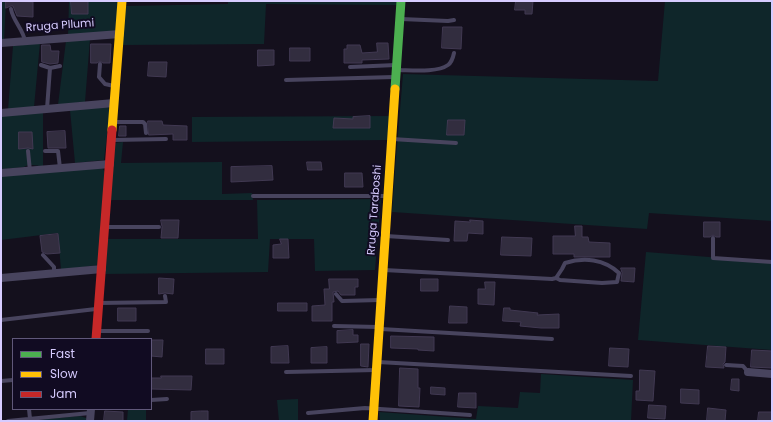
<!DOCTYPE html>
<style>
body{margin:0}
#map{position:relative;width:773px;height:422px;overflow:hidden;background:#14101d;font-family:Poppins,sans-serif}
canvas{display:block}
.frame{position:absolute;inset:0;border:2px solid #d7ccff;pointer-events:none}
.legend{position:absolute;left:12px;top:338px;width:140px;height:72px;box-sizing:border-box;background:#110b22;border:1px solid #60587a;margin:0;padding:5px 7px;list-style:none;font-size:12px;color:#d7ccff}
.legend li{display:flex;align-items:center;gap:8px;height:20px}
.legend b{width:20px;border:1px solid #60587a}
</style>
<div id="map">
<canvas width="773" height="422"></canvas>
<div class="frame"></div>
<ul class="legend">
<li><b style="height:5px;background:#4caf50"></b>Fast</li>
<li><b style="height:5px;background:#ffc107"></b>Slow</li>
<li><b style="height:5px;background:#c62828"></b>Jam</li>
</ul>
</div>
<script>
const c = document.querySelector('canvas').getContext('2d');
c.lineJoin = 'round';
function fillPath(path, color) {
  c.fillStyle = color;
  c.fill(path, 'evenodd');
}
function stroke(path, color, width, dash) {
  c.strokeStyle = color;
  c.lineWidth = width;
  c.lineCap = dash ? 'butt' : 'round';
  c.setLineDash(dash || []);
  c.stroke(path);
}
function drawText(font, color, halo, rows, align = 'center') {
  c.font = font + ' Poppins,sans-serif';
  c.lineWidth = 4;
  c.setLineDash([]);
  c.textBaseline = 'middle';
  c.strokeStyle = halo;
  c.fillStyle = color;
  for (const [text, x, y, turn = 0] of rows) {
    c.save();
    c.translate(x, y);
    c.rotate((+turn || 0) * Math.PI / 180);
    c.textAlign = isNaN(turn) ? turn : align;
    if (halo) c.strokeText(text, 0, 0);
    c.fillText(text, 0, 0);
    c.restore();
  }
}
fillPath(new Path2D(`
 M1,1H6L4,41H1Z
 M69,1H119L115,32L68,36Z
 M228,1H397V5L266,4L264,44L122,45L124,6L228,4Z
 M665,1H772V221L649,213L647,229L392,212L395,170L403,74L658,81Z
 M90,39L85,102L58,105L66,41Z
 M40,43L34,107L8,110L13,46Z
 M107,106L110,110L104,160L75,163L70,110Z
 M43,112V166C36,166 30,163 24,167L3,169L1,168V116Z
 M390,116L388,140L192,142V117Z
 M123,142L121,163L222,162V194L252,193L253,200H110L114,143Z
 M102,168L106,173L98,265L61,270L58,233L1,240V175Z
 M381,199L375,270L315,271L314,239H270L268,272L104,274L107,239H258L257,200Z
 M646,252L772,262V350L638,340Z
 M541,374L633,380L631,421H380L379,412L476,419L478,406L518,408L520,392L540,393Z
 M298,399V421H279L277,400Z
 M128,409H146V421H127Z
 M80,416L86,418V421H24Z`), '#0f262a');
const building = new Path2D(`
 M6,1L33,2V17L17,16L13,6H11L6,8Z
 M71,1H88V14H72Z
 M516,1H533L532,14H525V10H515Z
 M443,27H462L461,49L442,48Z
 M377,43H388L389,59L362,60V63H344V49H347V45H360L362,53L377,52Z
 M91,44H111L110,63H103L100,61L97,63H91Z
 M42,45H50L51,51H59L58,63L50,64L42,62Z
 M290,48H310V61H290Z
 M258,50H274V65L258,66Z
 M149,62H167L166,77L148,76Z
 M370,116V128H333L334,118L353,119V117Z
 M448,120H465L464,135H447Z
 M148,121H162L163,125L187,126V140H173V134L149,135Z
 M120,126H126V136H119Z
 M65,131L66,148H48L47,132Z
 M19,132H32L33,149L28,148L19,149Z
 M307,162H321L322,170H308Z
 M272,166L273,180L231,182V167Z
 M345,173H362L363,187H345Z
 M161,220H179L178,238H161L162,227Z
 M470,220L483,221V234L468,233L467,241H454L455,221L470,222Z
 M704,222H720V237H716L713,235L710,237H704Z
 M575,226H582V237H588L589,242L610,243V257H574V254H553V236H575Z
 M58,234L60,253L47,254L42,252L40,236Z
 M502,237L532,238L531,256L501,255Z
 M280,239H288L289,258H273V245L281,244Z
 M621,268H635L634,282L621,281L622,273Z
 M159,278L174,279L173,294L165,293L159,294Z
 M329,279H358V287H355V295H341L338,291L333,292L334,302H332V321H312V306L325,305L324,289H329Z
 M421,279H438V291H421Z
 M485,282H495L494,305L478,304V289H485Z
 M278,303H307V311H278Z
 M450,306L467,307V323H449Z
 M118,308H136V321H118Z
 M504,308H510V310L538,313L537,315L559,314V328H541L520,326L521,322L503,321Z
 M353,330V335H358V342L337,343V331Z
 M391,336L434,337V351L418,350V349L391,348Z
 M151,340H163L162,357L151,356Z
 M361,344H369L368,367L361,366Z
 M288,346L289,363H271V347Z
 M708,346L726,347L725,362L723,364L724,368L706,367Z
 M327,347V363H311V348Z
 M610,348L629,349L628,367L609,366Z
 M206,349H224V364H206Z
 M752,350L772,351V368L751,367Z
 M400,368L418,369V388H420L419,407L399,406Z
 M640,370L655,371L653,401L636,400V391H639Z
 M161,376H192L191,390L151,389V378H161Z
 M732,379H739V391L731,390Z
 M431,387L445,388V395L431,394Z
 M681,389L699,390V404L681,403Z
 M459,393H476V408L458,407Z
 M649,405L666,406L665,419L648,418Z
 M708,408L726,410L725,421H707Z
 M105,411L123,412V421H104Z
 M201,411H208V421H191V412Z
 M759,412H772V421H758Z`);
fillPath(building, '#322d3f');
stroke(building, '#413952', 1);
stroke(new Path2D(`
 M11,9C13,21 23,29 25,41
 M401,19L448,21L454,20
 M100,64L99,77L105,84L114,86
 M41,65L50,68L60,66
 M350,67L396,65
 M397,70C410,70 437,73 448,65C452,62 453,58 454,53
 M286,80L394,77
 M47,109L50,68
 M113,122H143L145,124L146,133
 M392,139L456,143
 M113,140L166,139
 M28,151L30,171
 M45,151H58L60,168
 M253,196H387
 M105,227H159
 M386,236L448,240
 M713,238V258L772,262
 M43,255L54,267V273
 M384,270L552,279L556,278L562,269L565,263C584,257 604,259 619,273L617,282L602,283L560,280L556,278
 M336,294L342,301L380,300
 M99,303L166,302L165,296
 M1,320L96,309
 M334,326L378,327
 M381,329L552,339
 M98,331H148
 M378,362L631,376
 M726,365L743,366L748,372
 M286,372L376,370
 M1,381L13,380
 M151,400L167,399
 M29,409L30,419
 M308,413L365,408L470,415
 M8,421L90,413`), '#48445e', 4);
stroke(new Path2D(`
 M1,43L120,34
 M1,113L114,103
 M1,173L110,164
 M1,278L102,269
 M748,372L772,374
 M90,421L91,409`), '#48445e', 8);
stroke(new Path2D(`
 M395,89L401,1`), '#4caf50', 9);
stroke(new Path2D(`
 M112,130L122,1
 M373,421L395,89`), '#ffc107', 9);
stroke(new Path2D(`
 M96,339L112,130`), '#c62828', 9);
drawText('11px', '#d7ccff', '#110b22', [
 ["Rruga Pllumi",60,26,-4],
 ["Rruga Taraboshi",375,210,-86]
]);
</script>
